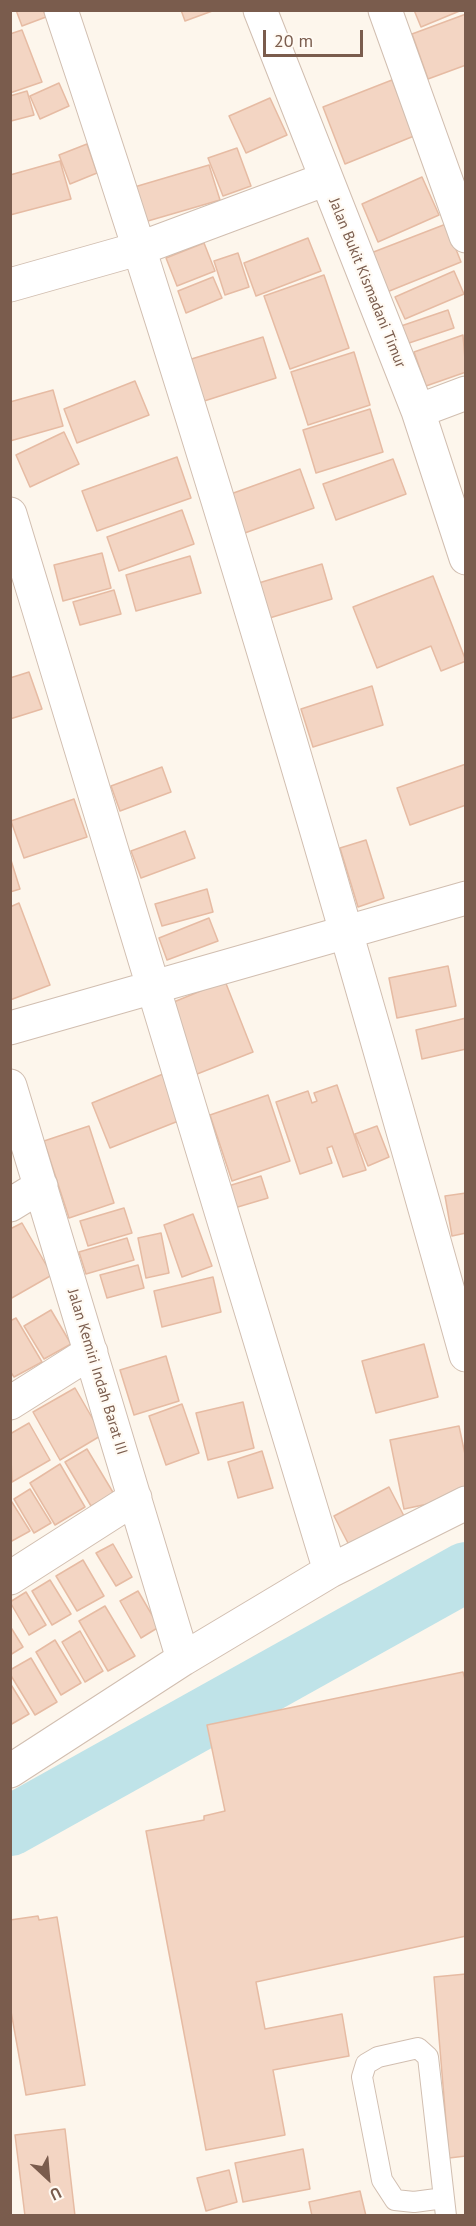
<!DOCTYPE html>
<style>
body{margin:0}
#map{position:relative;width:476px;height:2226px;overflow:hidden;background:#fdf6ec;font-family:"PT Sans",sans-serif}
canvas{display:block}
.frame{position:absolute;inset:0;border:12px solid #7a5c4d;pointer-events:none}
.north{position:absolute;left:18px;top:2148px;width:60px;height:60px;-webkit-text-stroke:4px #fffaf3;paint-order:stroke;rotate:154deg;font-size:16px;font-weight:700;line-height:24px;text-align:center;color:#7a5c4d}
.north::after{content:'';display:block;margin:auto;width:21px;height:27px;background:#7a5c4d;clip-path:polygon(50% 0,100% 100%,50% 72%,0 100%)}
.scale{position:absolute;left:263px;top:30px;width:100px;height:27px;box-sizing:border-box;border:3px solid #7a5c4d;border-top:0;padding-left:8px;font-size:18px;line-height:21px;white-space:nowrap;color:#7a5c4d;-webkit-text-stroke:4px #fffaf3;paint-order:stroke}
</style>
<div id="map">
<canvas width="476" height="2226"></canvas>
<div class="frame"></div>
<div class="north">U</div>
<div class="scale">20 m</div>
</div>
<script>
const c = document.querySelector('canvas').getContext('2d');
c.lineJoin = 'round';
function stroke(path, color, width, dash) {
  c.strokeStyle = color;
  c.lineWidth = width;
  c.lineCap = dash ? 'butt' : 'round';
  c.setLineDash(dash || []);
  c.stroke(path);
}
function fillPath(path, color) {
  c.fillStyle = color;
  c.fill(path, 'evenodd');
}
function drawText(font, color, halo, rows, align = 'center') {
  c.font = font + ' "PT Sans",sans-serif';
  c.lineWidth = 4.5;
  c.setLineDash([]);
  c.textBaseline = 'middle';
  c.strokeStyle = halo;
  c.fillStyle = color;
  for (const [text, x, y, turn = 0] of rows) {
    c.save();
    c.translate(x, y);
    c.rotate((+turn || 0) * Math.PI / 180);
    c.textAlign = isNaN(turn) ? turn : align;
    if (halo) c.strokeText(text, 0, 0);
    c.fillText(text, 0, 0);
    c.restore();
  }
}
stroke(new Path2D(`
 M10,1826L466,1572`), '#bfe3e8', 60);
const building = new Path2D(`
 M16,10H43L46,17L22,26Z
 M181,10H215L185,21Z
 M414,10H462L421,27Z
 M466,14V65L428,79L412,34Z
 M22,30L42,82L10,93V34Z
 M392,80L414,136L345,164L323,107Z
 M59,83L69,106L40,119L30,96Z
 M27,91L34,115L11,121L10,96Z
 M270,98L287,135L246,153L229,116Z
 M87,144L97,173L70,184L59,155Z
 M237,148L251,186L223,196L208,158Z
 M60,161L71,199L10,215V175Z
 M209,165L220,200L141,223L131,188Z
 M422,177L439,215L378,242L362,204Z
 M446,224L461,262L387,292L371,253Z
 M308,238L321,271L256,296L244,263Z
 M204,243L215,271L177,286L166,258Z
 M238,253L249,287L225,295L214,261Z
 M454,271L464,294L405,319L395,297Z
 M324,275L349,348L290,369L264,296Z
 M213,277L222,298L186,313L178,291Z
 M448,310L454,328L406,344L401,326Z
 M463,335L466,372L426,386L414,352Z
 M263,337L276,378L198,403L185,361Z
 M354,352L370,405L308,425L291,372Z
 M135,381L149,415L77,443L64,409Z
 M53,390L63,426L10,441V402Z
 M370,409L383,452L316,473L303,430Z
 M64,432L79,464L30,487L16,455Z
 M177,457L191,498L97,531L82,491Z
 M393,459L406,494L336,520L323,484Z
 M300,469L314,508L242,534L228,495Z
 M182,510L194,544L119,571L107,537Z
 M102,553L111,588L63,601L54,565Z
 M190,556L201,593L136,611L126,575Z
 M322,564L332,599L263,620L252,585Z
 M433,576L466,661L441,671L431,646L377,668L353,607Z
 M114,590L121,614L80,625L73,602Z
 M29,672L42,709L10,719V678Z
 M372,686L383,725L313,747L301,709Z
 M466,764V805L410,825L397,788Z
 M162,767L171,792L120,811L111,786Z
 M74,799L87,837L24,858L11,821Z
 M185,831L195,858L141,878L131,851Z
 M366,840L384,898L358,907L340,848Z
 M10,857L20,889L10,892Z
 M207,889L213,912L162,926L155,904Z
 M19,903L50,985L10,1000V907Z
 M209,918L218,941L167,960L159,938Z
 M448,966L456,1006L397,1018L389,978Z
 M225,981L253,1052L192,1076L164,1006Z
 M466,1018V1049L422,1059L416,1030Z
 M163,1074L181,1120L110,1148L92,1103Z
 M337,1085L366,1170L343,1177L332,1146L327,1148L332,1163L300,1174L276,1102L308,1091L312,1103L317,1101L314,1093Z
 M268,1095L290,1161L232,1181L210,1115Z
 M89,1126L114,1203L69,1218L44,1141Z
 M377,1126L389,1157L368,1166L355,1134Z
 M261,1176L268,1198L231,1209L225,1187Z
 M466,1193V1233L452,1236L445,1196Z
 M124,1208L132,1233L88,1246L80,1221Z
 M193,1214L212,1266L182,1277L164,1225Z
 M22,1223L52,1275L10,1299V1229Z
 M161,1233L169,1273L146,1278L138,1238Z
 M127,1238L134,1260L86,1274L79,1252Z
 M138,1265L144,1288L107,1298L100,1275Z
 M213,1277L221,1312L162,1327L154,1291Z
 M51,1310L71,1344L44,1359L24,1326Z
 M16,1318L42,1362L14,1377L10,1371V1321Z
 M424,1344L438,1397L376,1413L362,1361Z
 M166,1356L179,1401L134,1415L120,1370Z
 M75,1388L102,1435L60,1460L33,1412Z
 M243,1402L254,1448L208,1460L196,1413Z
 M182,1404L199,1453L166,1465L149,1416Z
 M29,1423L50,1460L12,1482L10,1434Z
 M459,1426L466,1459V1496L404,1509L390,1440Z
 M87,1449L114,1494L91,1506L65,1462Z
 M262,1451L273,1488L238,1498L228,1462Z
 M60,1464L85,1507L55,1525L30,1483Z
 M389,1487L405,1518L350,1547L334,1516Z
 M30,1489L51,1523L34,1533L14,1499Z
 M10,1499L30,1531L10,1542Z
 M113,1544L132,1577L116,1586L96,1553Z
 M83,1560L104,1596L77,1611L56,1576Z
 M50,1580L71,1614L52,1625L32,1591Z
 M138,1591L159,1627L141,1638L120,1601Z
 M26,1592L46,1625L29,1635L10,1602Z
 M105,1606L135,1656L108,1671L79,1621Z
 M10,1626L23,1647L10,1655Z
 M80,1631L103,1671L85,1682L62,1642Z
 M55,1640L81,1683L61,1695L36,1652Z
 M31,1658L57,1702L35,1715L10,1674V1670Z
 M463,1672L466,1683V1936L256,1982L265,2029L342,2014L349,2056L273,2070L285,2135L206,2150L146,1831L204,1820V1816L225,1811L207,1725Z
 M10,1683L29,1714L10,1725Z
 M38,1916L39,1920L57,1917L85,2085L26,2095L10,2006V1920Z
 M466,1974V2156L449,2158L434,1977Z
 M65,2129L75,2216H25L15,2135Z
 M303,2149L310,2189L243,2202L235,2163Z
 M229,2170L237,2202L206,2211L197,2178Z
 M360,2191L366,2216H312L309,2202Z`);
fillPath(building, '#f3d5c3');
stroke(building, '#e6bba3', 1.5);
const service = new Path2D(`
 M444,2198L414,2202L395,2200L382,2180L362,2077L366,2064L378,2057L418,2048L428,2057L446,2216`);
const minor = new Path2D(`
 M61,10C210,454 340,904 466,1355
 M260,10L418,411L466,558
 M385,10L466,236
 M10,285L141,248L326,179
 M418,411L466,393
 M10,514L330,1571
 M10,1028L466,898
 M10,1086L183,1659
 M10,1205L41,1186
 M10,1403L91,1352
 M10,1578L135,1498
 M10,1771L183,1659L330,1571L466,1503`);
stroke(service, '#d1beb0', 22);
stroke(minor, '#d1beb0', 35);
stroke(service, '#fff', 20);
stroke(minor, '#fff', 33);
drawText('15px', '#7a5c4d', '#fffaf3', [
 ["Jalan Bukit Kismadani Timur",367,283,68],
 ["Jalan Kemiri Indah Barat III",97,1372,73]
]);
</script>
